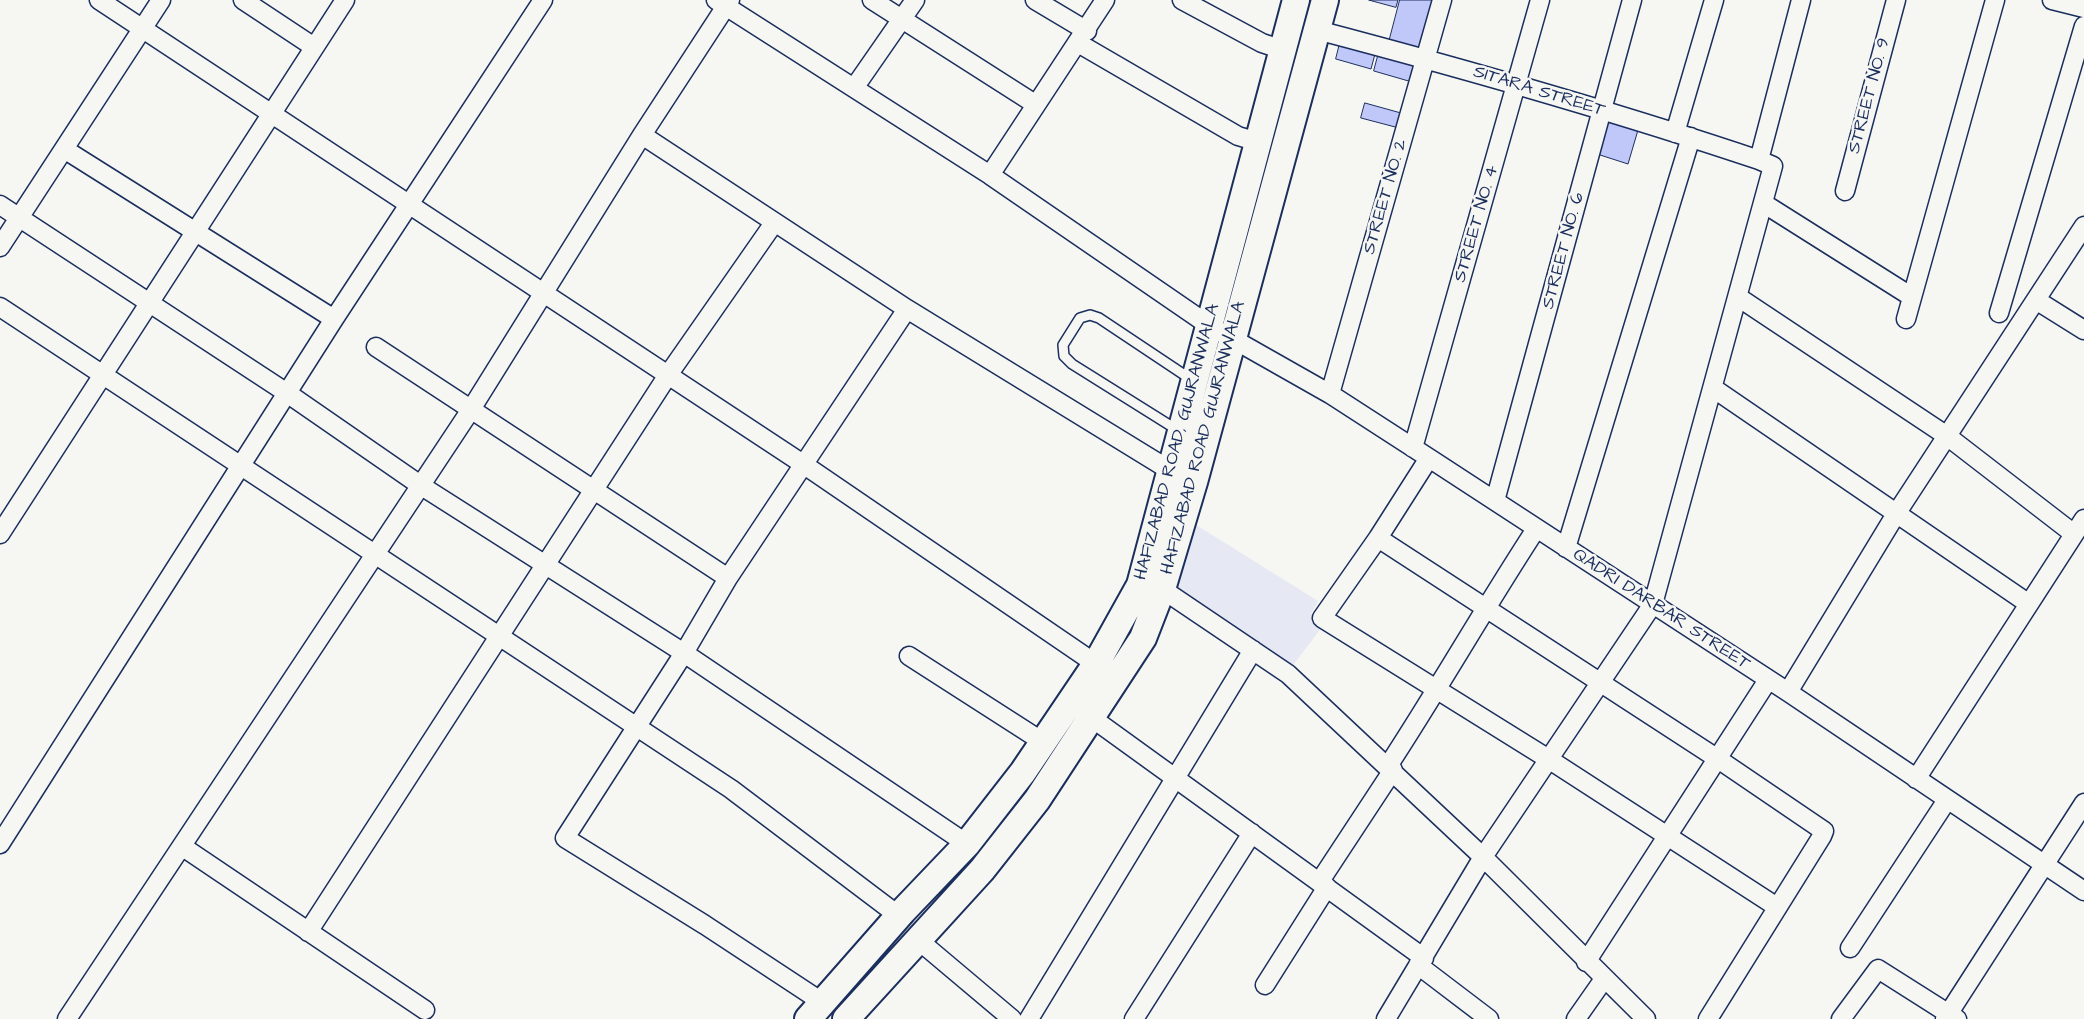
<!DOCTYPE html>
<style>
body{margin:0}
canvas{display:block;background:#f6f6f2}
</style>
<canvas width="2084" height="1019"></canvas>
<script>
const c = document.querySelector('canvas').getContext('2d');
c.lineJoin = 'round';
function fillPath(path, color) {
  c.fillStyle = color;
  c.fill(path, 'evenodd');
}
function stroke(path, color, width, dash) {
  c.strokeStyle = color;
  c.lineWidth = width;
  c.lineCap = dash ? 'butt' : 'round';
  c.setLineDash(dash || []);
  c.stroke(path);
}
function drawText(font, color, halo, rows, align = 'center') {
  c.font = font + ' "Architects Daughter",sans-serif';
  c.lineWidth = 5;
  c.setLineDash([]);
  c.textBaseline = 'middle';
  c.strokeStyle = halo;
  c.fillStyle = color;
  for (const [text, x, y, turn = 0] of rows) {
    c.save();
    c.translate(x, y);
    c.rotate((+turn || 0) * Math.PI / 180);
    c.textAlign = isNaN(turn) ? turn : align;
    if (halo) c.strokeText(text, 0, 0);
    c.fillText(text, 0, 0);
    c.restore();
  }
}
fillPath(new Path2D(`
 M1193,523L1318,601L1311,614L1324,624L1291,668L1171,590Z`), '#e6e8f4');
const building = new Path2D(`
 M1369,0H1398L1396,7Z
 M1400,0H1435L1421,52L1389,42Z
 M1340,43L1375,54L1371,69L1336,59Z
 M1378,56L1417,66L1412,82L1374,71Z
 M1365,103L1401,113L1399,128L1361,118Z
 M1608,120L1638,130L1628,164L1597,154Z`);
fillPath(building, '#c0c7f9');
stroke(building, '#1b2f5e', 1);
const service = new Path2D(`
 M1179,431L1072,364L1064,356L1063,345L1080,318L1090,315L1099,318L1192,380`);
const minor = new Path2D(`
 M99,0L803,464L1096,664
 M243,0L314,47
 M716,0L990,175L1210,326L1330,394L1429,458L1788,692L2084,891
 M872,0L1035,104
 M1035,0L1087,31
 M1182,0L1262,43L1283,50
 M2052,0L2084,8
 M1317,30C1465,69 1613,111 1759,160
 M1078,43L1238,136L1258,142
 M854,88L915,0
 M1675,133L1714,0
 M642,135L907,309L1171,471
 M64,149L334,319
 M990,175L1105,0
 M1845,191L1896,0
 M1763,203L1912,297
 M0,205L287,393L420,485L684,653L967,844
 M0,247L161,0
 M1738,297L1947,436L2074,534
 M2036,300L2084,330
 M0,307L731,789L899,916
 M1999,313L2084,26
 M1906,319L1995,0
 M376,347L728,578
 M1713,388L2029,604
 M1330,394L1442,0
 M1413,448L1540,0
 M1429,458L1378,538L1322,618L1550,760L1777,907
 M1495,501L1632,0
 M0,534L345,0
 M1378,538L1718,759L1824,831L1822,836L1708,1019
 M1566,548L1691,137
 M1162,589L1288,674L1483,857L1646,1019
 M909,656L1043,742
 M1788,692L1896,514L2084,226
 M1092,718L1424,958
 M1388,766C1439,688 1485,607 1536,529
 M1916,779L2084,519
 M0,844L334,319L543,0
 M183,847L425,1010
 M1320,881L1393,770
 M308,932L668,375L774,223
 M917,939L1012,1019
 M1850,948L1947,800
 M1586,962L1768,680
 M1418,965L1489,1019
 M1265,985L1327,887
 M822,1002L705,925L565,838L684,653L728,578L907,309
 M67,1019L470,411L642,135L730,0
 M1029,1019L1253,650
 M1134,1019L1252,833
 M1386,1019L1483,857L1653,604L1773,166L1759,160L1801,0
 M1576,1019L1604,979
 M1841,1019L1878,969L1957,1019
 M1945,1019L2084,803`);
const primary = new Path2D(`
 M808,1019L903,911L967,844L1023,772L1096,664L1140,585L1296,0
 M846,1019L982,870L1037,800L1143,638L1162,589L1194,482L1325,0`);
stroke(service, '#1b2f5e', 12);
stroke(minor, '#1b2f5e', 21);
stroke(primary, '#1b2f5e', 30);
stroke(service, '#f6f6f2', 9);
stroke(minor, '#f6f6f2', 18);
stroke(primary, '#f6f6f2', 26);
drawText('18px', '#1b2f5e', '#f6f6f2', [
 ["SITARA STREET",1539,92,17],
 ["STREET NO. 9",1870,96,-75],
 ["STREET NO. 2",1386,197,-74],
 ["STREET NO. 4",1477,224,-74],
 ["STREET NO. 6",1564,251,-75],
 ["HAFIZABAD ROAD GUJRANWALA",1204,438,-75],
 ["HAFIZABAD ROAD, GUJRANWALA",1178,442,-75],
 ["QADRI DARBAR STREET",1661,610,33]
]);
</script>
